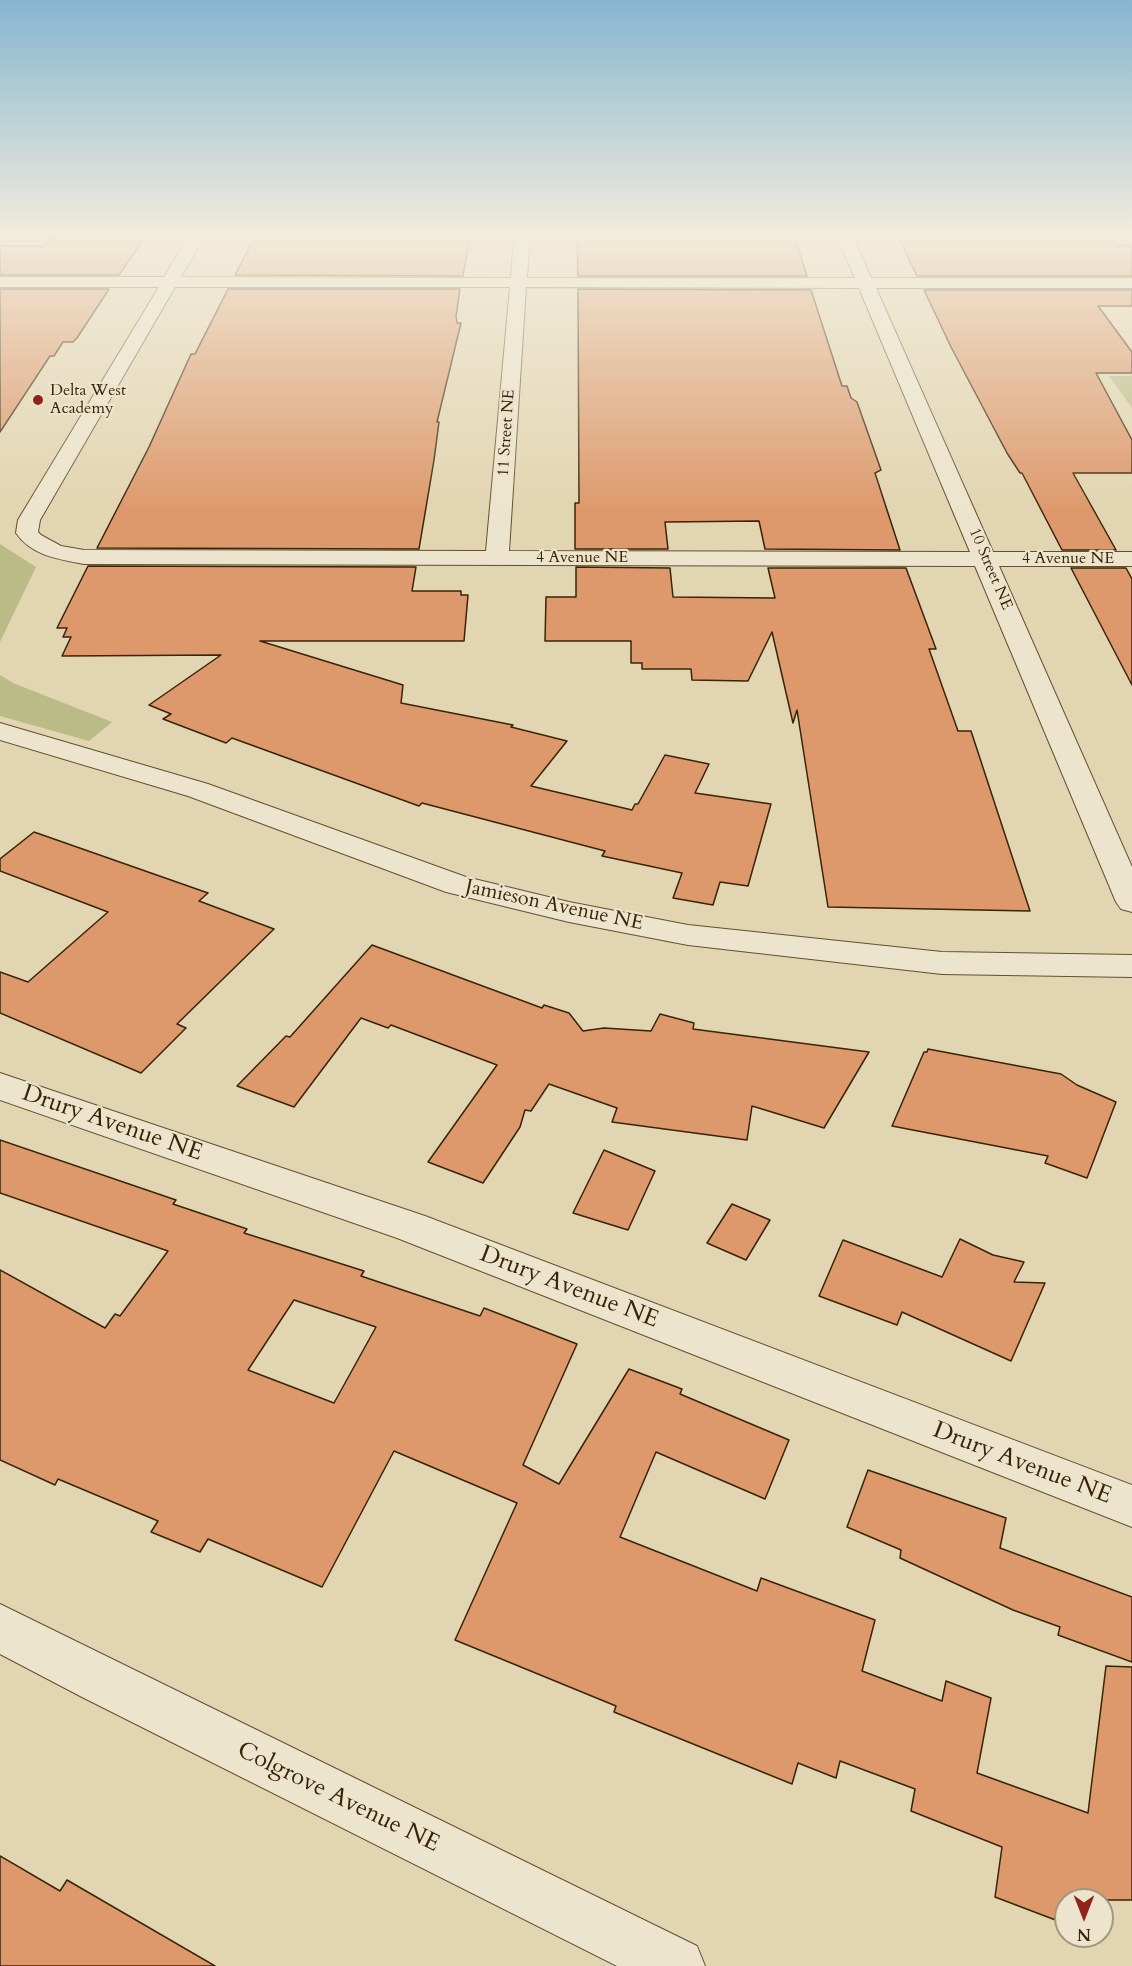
<!DOCTYPE html>
<style>
body{margin:0}
#map{position:relative;width:1132px;height:1966px;overflow:hidden;background:#e2d5b1;font-family:Cardo,serif}
canvas{display:block}
.north{position:absolute;left:1054px;top:1888px;width:60px;height:60px;box-sizing:border-box;background:#ece4cc;border:2px solid #a4977d;border-radius:50%;rotate:180deg;font-size:16px;font-weight:700;line-height:24px;text-align:center;color:#382406}
.north::after{content:'';display:block;margin:auto;width:21px;height:27px;background:#8f2418;clip-path:polygon(50% 0,100% 100%,50% 72%,0 100%)}
</style>
<div id="map">
<canvas width="1132" height="1966"></canvas>
<div class="north">N</div>
</div>
<script>
const c = document.querySelector('canvas').getContext('2d');
c.lineJoin = 'round';
function fillPath(path, color) {
  c.fillStyle = color;
  c.fill(path, 'evenodd');
}
function stroke(path, color, width, dash) {
  c.strokeStyle = color;
  c.lineWidth = width;
  c.lineCap = dash ? 'butt' : 'round';
  c.setLineDash(dash || []);
  c.stroke(path);
}
function drawText(font, color, halo, rows, align = 'center') {
  c.font = font + ' Cardo,serif';
  c.lineWidth = 4.5;
  c.setLineDash([]);
  c.textBaseline = 'middle';
  c.strokeStyle = halo;
  c.fillStyle = color;
  for (const [text, x, y, turn = 0] of rows) {
    c.save();
    c.translate(x, y);
    c.rotate((+turn || 0) * Math.PI / 180);
    c.textAlign = isNaN(turn) ? turn : align;
    if (halo) c.strokeText(text, 0, 0);
    c.fillText(text, 0, 0);
    c.restore();
  }
}
fillPath(new Path2D(`
 M1109,376H1132V408Z
 M0,544L36,567L0,642Z
 M0,675L13,683L112,722L89,741L0,716Z`), '#bbbb87');
const building = new Path2D(`
 M93,236H146L119,275H0V246H44L50,238Z
 M255,236H470L463,276L235,275Z
 M577,236H794L807,276H578Z
 M898,236H1109L1117,245H1132V276H917Z
 M0,289H109L77,338L73,342H63L54,356H50L0,432Z
 M228,289H460L456,316L457,323H461L437,422H439L434,460L419,549L97,548L149,447L191,354H195Z
 M578,289L811,290L842,386H847L851,398L857,402L881,470L875,473L900,550L765,549L759,521L665,522L668,549H575V503H579Z
 M924,290H1132V306H1098L1132,352V373H1096L1132,440V473H1073L1116,550H1062L1022,473H1020L1007,453L951,347Z
 M88,566L416,567L412,591H461V595H468L464,641H260L403,685L401,703L513,725L511,727L567,741L531,786L632,810L635,804H638L665,755L709,764L695,793L771,804L748,886L720,882L713,905L673,898L682,873L602,856L605,851L422,803L419,806L232,738L226,743L163,719L171,714L149,705L221,655L62,656L71,637H63L67,628H57Z
 M576,567L670,568L673,597L775,598L768,568H906L936,649H929L958,731H971L1030,911L828,907L797,710L793,723L772,632L748,681L692,680L691,669H642V663H631V641H545L546,597H576Z
 M1071,568H1126L1132,579V685Z
 M34,832L208,893L199,901L274,929L177,1024L186,1028L141,1073L0,1013V972L28,982L108,912L0,871V859Z
 M372,945L542,1008L544,1005L569,1013L583,1031L604,1028L651,1031L660,1014L694,1023L693,1029L869,1052L824,1128L752,1106L747,1140L612,1122L617,1108L549,1084L531,1111L525,1110L520,1127L483,1183L428,1162L497,1065L391,1025L388,1028L361,1018L294,1107L237,1086L286,1036L290,1037Z
 M928,1049L1061,1074L1077,1085L1116,1102L1087,1178L1045,1163L1048,1156L892,1126L924,1052H927Z
 M0,1140L176,1200L173,1204L247,1229L244,1233L364,1271L361,1276L480,1316L484,1308L577,1344L523,1465L559,1484L629,1369L682,1389L680,1394L789,1440L765,1499L656,1452L620,1537L757,1591L761,1578L875,1620L862,1671L942,1701L946,1681L991,1698L977,1773L1088,1813L1106,1666L1132,1667V1900H1066V1924L995,1897L1002,1847L911,1811L915,1789L840,1761L836,1778L798,1763L792,1784L614,1712L616,1706L455,1640L517,1503L394,1451L322,1587L208,1539L200,1552L151,1532L158,1521L58,1479L55,1485L0,1460V1270L105,1328L115,1314L120,1316L168,1251L0,1193ZM294,1300L376,1327L334,1403L248,1370Z
 M604,1150L655,1171L628,1230L573,1213Z
 M732,1204L770,1220L746,1260L707,1243Z
 M960,1239L993,1255L1024,1262L1014,1282L1045,1283L1011,1361L902,1312L897,1325L819,1296L843,1240L942,1277Z
 M868,1470L1006,1518L1000,1548L1132,1597V1662L1058,1635L1060,1627L1013,1610L900,1558L901,1550L847,1527Z
 M0,1856L60,1891L67,1880L215,1966H0Z`);
fillPath(building, '#dd996c');
stroke(building, '#382406', 1.5);
const minor = new Path2D(`
 M189,236H205L181,277L511,278L514,236H530L527,278H855L837,236H853L871,278H1132V288H876L993,552H1132V566H999L1132,867V912L1121,909L1116,902L975,566L84,564C58,559 32,556 16,533L18,520L159,287H0V277H164ZM175,287H510L486,551L84,550L61,546L41,535L38,532L40,520ZM526,287L859,288L970,552L509,551Z
 M0,723L208,784L466,877L569,902L688,925L942,952L1132,955V977L942,974L688,945L569,922L446,892L188,796L0,740Z
 M0,1073L425,1216L1132,1485V1527L397,1238L0,1100Z
 M0,1604L697,1946L705,1966H617L82,1697L0,1654Z`);
stroke(minor, '#625031', 2);
fillPath(minor, '#ece4cc');
const sky = c.createLinearGradient(0, 0, 0, 511);
sky.addColorStop(0, '#87b6d0');
sky.addColorStop(0.46, '#f2ecdc');
sky.addColorStop(1, '#f2ecdc00');
c.fillStyle = sky;
c.fillRect(0, 0, 1132, 511);
for (const [x, y, r, color] of [
 [38,400,6,"#8f2418"]
]) {
  const dot = new Path2D();
  dot.arc(x, y, r, 0, 2 * Math.PI);
  c.fillStyle = color;
  c.fill(dot);
  stroke(dot, '#ece4cc', 2);
}
drawText('16px', '#382406', '#ece4cc', [
 ["Delta West",50,391],
 ["Academy",50,409]
], 'left');
drawText('16px', '#382406', '#ece4cc', [
 ["11 Street NE",507,433,-86],
 ["4 Avenue NE",582,558],
 ["4 Avenue NE",1068,559],
 ["10 Street NE",990,569,67]
]);
drawText('20px', '#382406', '#ece4cc', [
 ["Jamieson Avenue NE",554,906,12]
]);
drawText('24px', '#382406', '#ece4cc', [
 ["Drury Avenue NE",112,1124,19],
 ["Drury Avenue NE",569,1288,21],
 ["Drury Avenue NE",1022,1464,21],
 ["Colgrove Avenue NE",338,1798,26]
]);
</script>
